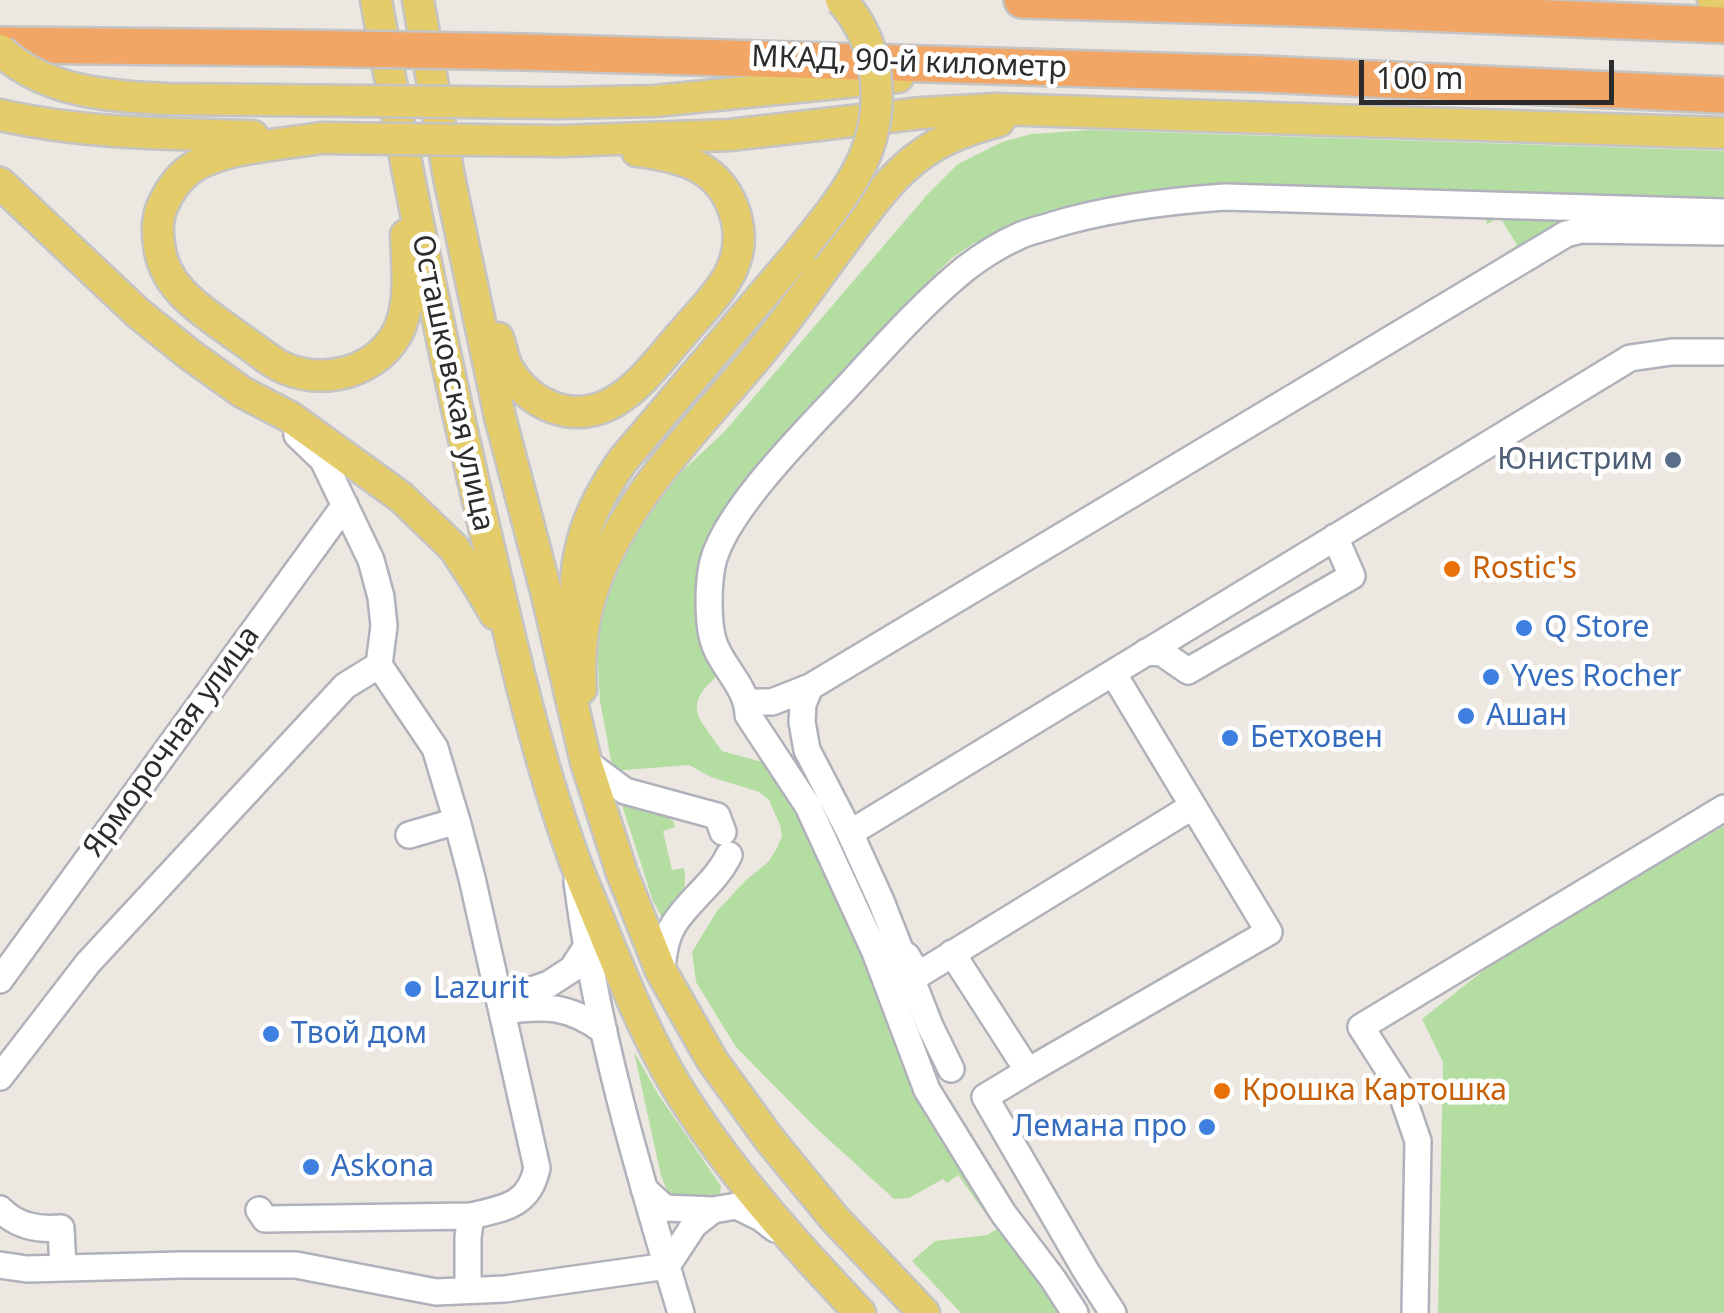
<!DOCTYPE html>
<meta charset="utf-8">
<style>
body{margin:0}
#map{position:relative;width:1724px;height:1313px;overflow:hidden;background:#ece7e0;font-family:"Noto Sans",sans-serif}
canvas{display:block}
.scale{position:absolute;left:1359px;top:60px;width:255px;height:45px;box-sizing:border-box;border:5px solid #2c2c2c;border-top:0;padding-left:12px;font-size:30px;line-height:35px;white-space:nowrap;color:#2c2c2c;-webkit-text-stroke:8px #fff;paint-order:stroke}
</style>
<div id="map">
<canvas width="1724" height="1313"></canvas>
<div class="scale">100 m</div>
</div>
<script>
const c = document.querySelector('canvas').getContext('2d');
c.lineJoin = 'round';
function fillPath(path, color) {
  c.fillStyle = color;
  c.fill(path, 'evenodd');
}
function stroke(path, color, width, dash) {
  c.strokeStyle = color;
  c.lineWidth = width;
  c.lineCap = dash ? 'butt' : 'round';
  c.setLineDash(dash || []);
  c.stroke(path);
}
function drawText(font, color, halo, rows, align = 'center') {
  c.font = font + ' "Noto Sans",sans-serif';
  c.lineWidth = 9;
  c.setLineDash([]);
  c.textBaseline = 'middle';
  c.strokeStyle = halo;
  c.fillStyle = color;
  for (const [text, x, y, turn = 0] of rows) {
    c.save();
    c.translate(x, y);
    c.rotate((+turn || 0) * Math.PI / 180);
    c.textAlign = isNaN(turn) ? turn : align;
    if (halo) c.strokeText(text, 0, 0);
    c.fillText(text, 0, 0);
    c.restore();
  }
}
fillPath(new Path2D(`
 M1091,130L1724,151V201L1255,185L1174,195L1019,228L974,243L952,258L896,313V321L737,503L708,649L717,676C681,708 700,718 722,751L773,765L847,906L909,1077L934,1127L994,1213L988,1217L958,1175L947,1183L943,1179L909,1198L894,1199L815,1127L736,1047L696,982L692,952L717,911L745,881L768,862L777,848L782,836L780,825L769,800L759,792L711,777L689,765L613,771L600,701L596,625L613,568L662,490L724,432L927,195L958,164L1002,142L1032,134Z
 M1486,214L1658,224L1507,257L1505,253L1517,245L1500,217L1487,224Z
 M621,802L660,813L673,821L675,827L663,831L672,870L684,868C688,891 680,904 664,921L653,901Z
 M1724,826V1313H1438L1443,1062L1422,1019L1497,960Z
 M634,1052L658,1094L721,1186L720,1194L715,1199L683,1203L669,1195L661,1176Z
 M1002,1226L1061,1313H961L912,1261L935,1241L987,1235Z`), '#b4dea1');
const minor = new Path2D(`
 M297,435L323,460L371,560L381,597L384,626L379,665L435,748L457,821
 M1146,652L1162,653L1188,671L1352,576L1335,537
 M810,687L803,704L802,722L807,750L850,833L881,901L930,1026L951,1069
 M748,702H772L810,687L1566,234L1581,230L1724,232
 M586,762L625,791L717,816L723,832
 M850,833L1630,358L1672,352H1724
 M409,835L457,821L472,878L537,1168C529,1206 504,1208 471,1216L468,1237V1290
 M577,882C596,1029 638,1171 681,1313
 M952,953L1028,1071L1269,932L1113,673
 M907,956L918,975L1193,806
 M661,971C664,955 665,938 674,924C690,899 716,882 729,855
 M0,980L345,505
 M503,1000L549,984L572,969L585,949
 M502,1011C545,1005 568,1005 604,1031
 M1028,1071L985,1097L1086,1271L1113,1313
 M0,1077L88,963L345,686L379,665
 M644,1189L665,1208L713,1210L737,1206L761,1218L775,1229
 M0,1209C17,1226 37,1230 61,1228L63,1268
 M259,1210L265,1219L471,1216
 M0,1265L27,1269L181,1265H296L436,1292L505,1289L667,1266L694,1225L713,1210
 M1075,1313L1053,1279L1003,1213L927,1090L875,952L808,806L748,715C748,690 726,671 716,648C707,629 708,587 712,566C722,513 810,427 848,386C885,346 923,303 966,268C982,256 999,245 1017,237C1028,231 1042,229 1053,225C1109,208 1167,201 1225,197L1724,212
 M1415,1313L1418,1141L1399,1086L1361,1027L1724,808`);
const major = new Path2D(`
 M376,0C409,187 447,372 491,556C514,656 538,759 573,856C583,884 596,912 607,940C627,988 648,1039 675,1084C726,1168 793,1242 860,1313
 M418,0L449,177L500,417L547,595L586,762L622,873L661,971L712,1060L770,1140L834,1218L924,1313
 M1713,0L1724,2
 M557,103L655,101L898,77
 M0,115C84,134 168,134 253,136
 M321,138C286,144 225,147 195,166C180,175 169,191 162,207C157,219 157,231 159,244C163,288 201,310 234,334C249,344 263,356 278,365C320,388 382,373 401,325C411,297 407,265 406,235
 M476,140L561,141L730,135L922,113L996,109L1724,133
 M0,183L138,313L189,354L242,392L290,417L401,497L454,548L475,580L495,614
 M498,338C501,347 503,358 507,367C528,404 570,424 610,404C639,389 660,359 681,335C699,313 726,289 735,261C740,246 740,232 736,217C722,166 683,157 637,151
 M576,615C572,553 588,510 623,460L802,249
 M581,689C578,646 585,602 603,563C641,479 711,414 768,343C797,307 823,269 850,233C871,205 893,174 922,154C945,137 972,128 999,121`);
const highway = new Path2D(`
 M1022,0L1326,9L1724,25
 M0,45L294,48
 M525,52L1261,74L1724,95`);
stroke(minor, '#b0b1bb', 30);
stroke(major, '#c4c4c4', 35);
stroke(highway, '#c4c4c4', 40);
stroke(minor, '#fff', 25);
stroke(major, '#e5cc6b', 30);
stroke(highway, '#f1a666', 35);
const majorBridge = new Path2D(`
 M0,50C46,93 109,96 168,99L557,103
 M321,138L476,140
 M802,249C821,225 841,201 856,174C887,119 884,47 841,0`);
const highwayBridge = new Path2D(`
 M294,48L525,52`);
stroke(majorBridge, '#c4c4c4', 35, []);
stroke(highwayBridge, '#c4c4c4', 40, []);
stroke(majorBridge, '#e5cc6b', 30);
stroke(highwayBridge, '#f1a666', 35);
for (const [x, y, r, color] of [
 [1673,460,10,"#5c6f8a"],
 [1452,569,10,"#e8710a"],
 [1524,628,10,"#3f7fe0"],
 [1491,677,10,"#3f7fe0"],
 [1466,716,10,"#3f7fe0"],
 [1230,738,10,"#3f7fe0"],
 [413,989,10,"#3f7fe0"],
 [271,1034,10,"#3f7fe0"],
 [1222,1091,10,"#e8710a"],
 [1207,1127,10,"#3f7fe0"],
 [311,1167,10,"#3f7fe0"]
]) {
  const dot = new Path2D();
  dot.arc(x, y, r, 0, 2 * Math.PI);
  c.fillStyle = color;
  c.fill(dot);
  stroke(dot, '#fff', 4);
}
drawText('30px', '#2c2c2c', '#fff', [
 ["МКАД, 90-й километр",909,63,2],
 ["Осташковская улица",452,383,78],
 ["Ярморочная улица",172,742,-54]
]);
drawText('30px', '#4e5e75', '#fff', [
 ["Юнистрим",1653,460]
], 'right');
drawText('30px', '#c56008', '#fff', [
 ["Rostic's",1472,569],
 ["Крошка Картошка",1242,1091]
], 'left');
drawText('30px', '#366cbe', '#fff', [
 ["Q Store",1544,628],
 ["Yves Rocher",1511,677],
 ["Ашан",1486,716],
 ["Бетховен",1250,738],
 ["Lazurit",433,989],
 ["Твой дом",291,1034],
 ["Лемана про",1187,1127,"right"],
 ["Askona",331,1167]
], 'left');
</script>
